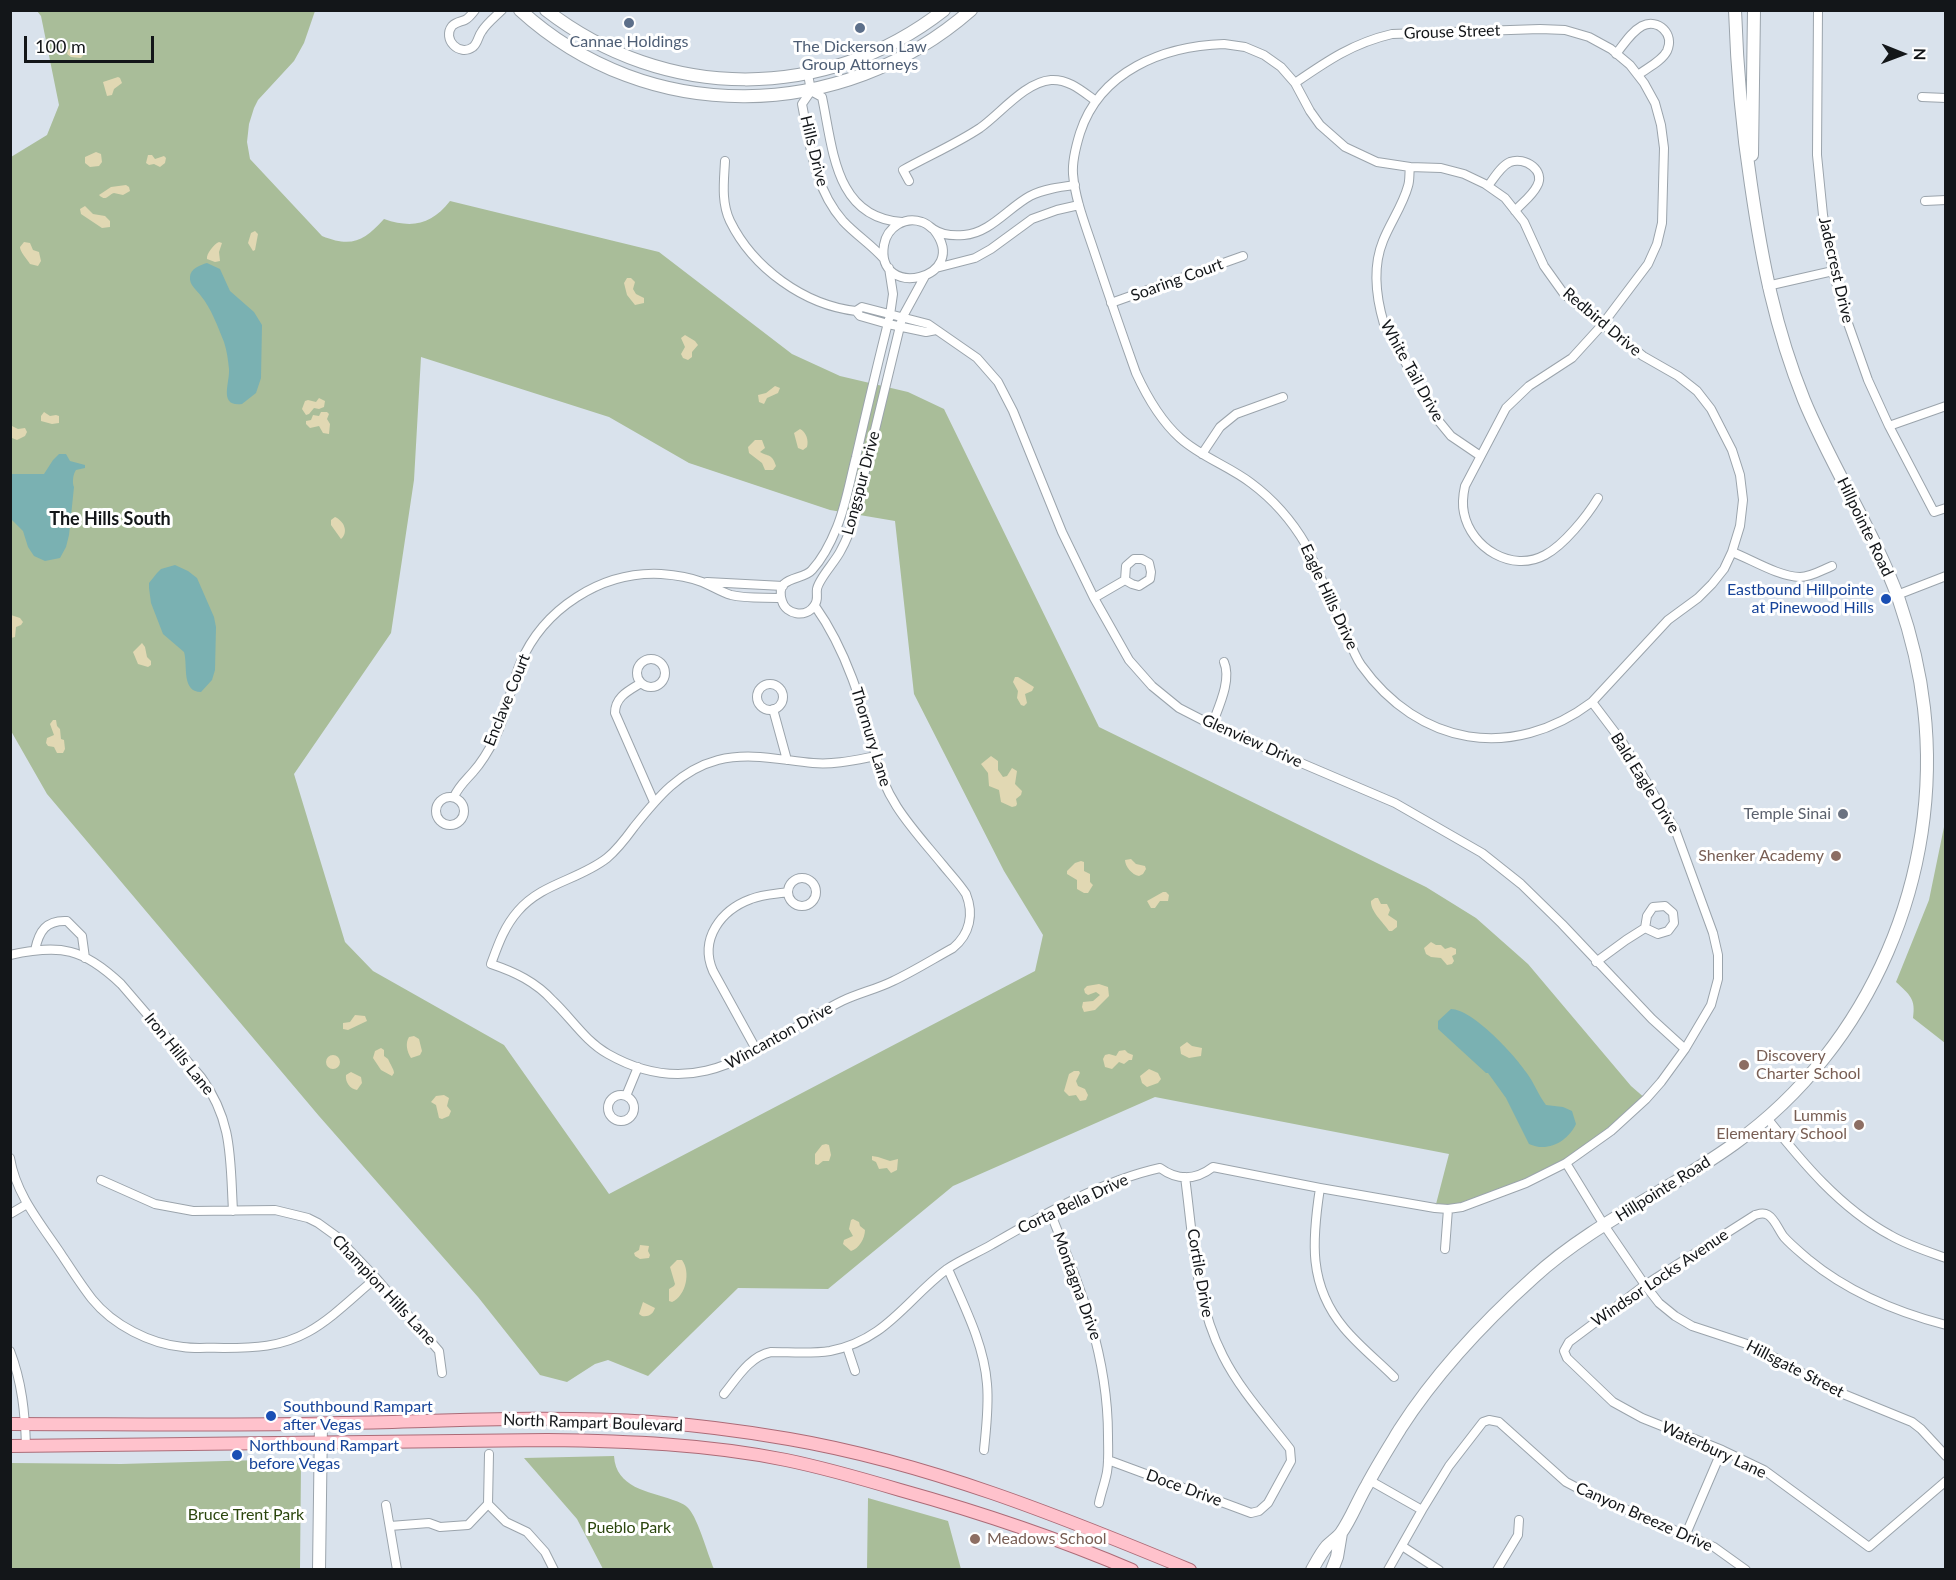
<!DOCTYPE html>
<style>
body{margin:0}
#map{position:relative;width:1956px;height:1580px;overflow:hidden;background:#d9e2ec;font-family:Lato,sans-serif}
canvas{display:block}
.frame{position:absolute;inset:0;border:12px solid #131619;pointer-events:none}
.north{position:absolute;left:1872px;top:24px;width:60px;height:60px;-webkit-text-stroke:4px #fff;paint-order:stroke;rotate:91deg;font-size:16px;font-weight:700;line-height:24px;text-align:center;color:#131619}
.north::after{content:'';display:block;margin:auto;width:21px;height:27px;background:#131619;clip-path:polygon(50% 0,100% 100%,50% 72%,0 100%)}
.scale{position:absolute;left:24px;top:36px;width:130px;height:27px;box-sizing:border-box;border:3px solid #131619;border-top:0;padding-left:8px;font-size:18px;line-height:21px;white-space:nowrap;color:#131619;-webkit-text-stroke:4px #fff;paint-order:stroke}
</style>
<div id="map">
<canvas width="1956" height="1580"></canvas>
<div class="frame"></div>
<div class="north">N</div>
<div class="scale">100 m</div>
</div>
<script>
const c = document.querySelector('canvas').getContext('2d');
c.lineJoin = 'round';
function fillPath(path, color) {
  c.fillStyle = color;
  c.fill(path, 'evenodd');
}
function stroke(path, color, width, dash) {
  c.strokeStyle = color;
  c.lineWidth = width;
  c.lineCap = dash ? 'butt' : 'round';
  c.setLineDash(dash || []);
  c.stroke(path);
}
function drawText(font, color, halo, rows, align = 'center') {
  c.font = font + ' Lato,sans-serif';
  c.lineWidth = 6;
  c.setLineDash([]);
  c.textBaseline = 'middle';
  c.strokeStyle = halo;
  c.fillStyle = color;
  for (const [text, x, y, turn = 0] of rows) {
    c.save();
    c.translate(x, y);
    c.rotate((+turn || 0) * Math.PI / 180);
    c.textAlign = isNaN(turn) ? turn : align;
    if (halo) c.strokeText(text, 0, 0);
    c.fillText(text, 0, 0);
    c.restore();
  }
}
fillPath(new Path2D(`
 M37,11H315L304,43L294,61L258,100L254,108L249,124L247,142L250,159L322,236C352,248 364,241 384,219C413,229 432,224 450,201L659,252L792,354L840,376L908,392L944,409L1099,727L1426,887L1476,918L1528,964L1631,1086L1646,1099L1566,1163L1462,1207L1435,1208L1449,1154L1155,1097L953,1186L828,1289L738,1288L648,1376L608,1360L595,1364L567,1382L540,1375L478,1297L319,1116L47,794L11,731V157L47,135L59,105L41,16ZM421,357L609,417L689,463L830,510L895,521L914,694L1004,871L1043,935L1035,971L609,1194L504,1045L373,971L345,942L294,774L391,633L414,480Z
 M1944,827H1945V1043L1913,1018C1916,999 1910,995 1896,982L1929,900Z
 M614,1456C616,1488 648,1491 673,1500C679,1502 685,1504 689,1509C698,1519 708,1555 714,1569H603L577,1519L524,1458Z
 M294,1459L301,1466L300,1569H11V1463L121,1464Z
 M868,1498L948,1521L961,1569H867Z`), '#a9bd99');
fillPath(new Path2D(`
 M76,43L83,45L87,50L81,58L71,57L67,54L68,50Z
 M118,77L120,78L122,83L114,89L112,95L107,96L103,82Z
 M96,152L101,154L102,162L99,166L90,167L85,163V157Z
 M148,155H152L155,159L164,156L166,158L165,163L160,167L154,164L149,165L146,163Z
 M126,185L129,187L130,191L123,195L114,193C108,195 106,202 99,195L111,187Z
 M85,206L93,214L105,216L110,221V227L102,228L81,214L80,209Z
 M255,231L258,234L255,250L253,251L248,243L251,233Z
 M24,242L30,243L33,250L39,252L41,261L38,266L30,264C27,259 20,252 20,247Z
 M219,242L222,243L219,252L220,261L215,262L207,259C206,254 214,244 219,242Z
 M627,278H631L635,282L633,289L636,294L644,298V303L635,305L627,295L624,283Z
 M685,335L695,341L698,345L692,352V357L688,360L683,358L681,354L685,347L681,338Z
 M775,386L780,388L778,393L767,398L764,404L759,402L758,395L766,393Z
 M319,398L325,401L324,407L319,409L314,408L309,414L306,415L302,409L305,401L308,400L316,402Z
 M44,412L50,416L56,415L59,416V423L52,424L41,421V416Z
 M321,412H327L329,414L327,419L330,424L329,434L323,433L319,426L310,428L306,424V421L311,420L313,415L319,416Z
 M12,426L18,429L25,428L27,432L25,436L17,440L12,438L10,436Z
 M800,429C806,432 809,440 807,447L803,450L798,448L794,433Z
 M755,440H762L765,448L760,452C768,457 772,453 776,466L773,470H765L762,463L749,453L748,447Z
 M335,517C344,521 349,532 341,539L331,525V520Z
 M11,615L20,618L23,622L21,625L16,627L15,637L11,638Z
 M142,643L145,647L147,657L151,661V665L148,667L138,664L133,652Z
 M1015,677H1018L1034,687L1032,691L1025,694L1027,703L1024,706L1021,705L1017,698L1018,691L1013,682Z
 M53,720H56L57,726L60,729L61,739L64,740L65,749L63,753H57L54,747L48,746L46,743L47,738L54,735L50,724Z
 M991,756L998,761V770L1003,777L1007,776L1012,768L1017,771L1015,784L1022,791L1021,795L1016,799L1017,804L1016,806L1012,807L1001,802L999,790L989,786L988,773L981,764Z
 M1125,860L1131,859L1136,864L1145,866L1146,869L1143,874L1139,876C1132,875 1125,866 1125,860Z
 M1081,861L1084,862V871L1090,874V882L1093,885L1088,893H1084L1077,889V880L1067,874V871L1075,863Z
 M1163,892H1166L1169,895L1168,901H1160L1155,908H1151L1147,901Z
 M1375,898H1378L1381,904H1387L1390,910L1388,915L1397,921V927L1392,931H1389C1383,922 1370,911 1371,901Z
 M1431,942L1436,945H1441L1445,949L1451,947L1456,949V954L1452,956L1454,961L1452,964L1447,965L1441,958L1431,957L1426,954L1424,948Z
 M1099,984L1108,987L1109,996L1095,1010L1084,1012L1082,1007L1083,1002L1093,1001L1100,995L1096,992L1088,995L1085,993L1084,989L1087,986Z
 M355,1015L365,1016L367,1021L348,1030L343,1029V1023L350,1022Z
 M414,1036L419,1039L422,1051L420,1055L411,1058C407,1052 405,1043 409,1037Z
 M1187,1042L1192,1046L1202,1048L1201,1056L1189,1058L1181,1054L1180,1047Z
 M381,1048L384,1050V1056L388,1059C390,1064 394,1069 394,1073L392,1076L381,1070L373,1058L375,1051Z
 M1125,1050L1128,1053L1133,1055L1132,1060H1129L1124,1064L1119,1062L1112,1069L1105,1067L1103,1059L1105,1055L1109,1054L1116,1056L1119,1051Z
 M326 1062a7 7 0 1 1 14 0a7 7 0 1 1-14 0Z
 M1149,1069L1158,1073L1161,1079L1158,1083L1147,1087L1142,1083L1140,1076Z
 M1074,1071H1079L1080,1073L1076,1081L1078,1086L1085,1089L1088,1095L1086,1100L1080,1101L1076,1095L1069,1096L1064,1091L1069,1074Z
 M351,1072L361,1077L362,1083L357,1090C350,1089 345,1082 346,1075Z
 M444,1095L449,1098L447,1106L451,1111L449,1116L442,1119L439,1118L436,1105L431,1102L436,1096Z
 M826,1144L829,1145L831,1155L829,1161H823L818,1165L815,1164V1154L822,1145Z
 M872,1156L878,1157L890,1161L898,1159L897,1170L891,1173L887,1168L879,1169L876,1162L872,1160Z
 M853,1219L859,1222L860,1226L865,1230C865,1238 859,1249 851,1251L843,1244L844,1240L853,1236L849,1229L851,1220Z
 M640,1245L649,1246L648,1251L650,1255L649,1258L640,1259L635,1256L634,1253L639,1250Z
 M677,1260H682C691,1272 686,1296 672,1302L669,1301V1289L674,1286L675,1284L670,1267Z
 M643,1302L655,1308C653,1314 649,1317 642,1316L639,1314Z`), '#e1d8b3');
fillPath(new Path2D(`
 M207,263L220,269L230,291L254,312L262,325L261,378L256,393L242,404C218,407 230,383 229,369C228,360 227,351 224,342C218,327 211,308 201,296C197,290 189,285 190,277C190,269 200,265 207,263Z
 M59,454H66L70,461L85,465V468L76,470C73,474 72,483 74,487L69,535L66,547L60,558L45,561L34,556L28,547L23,531L11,519V474H44L53,460Z
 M175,565L188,571L197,578L214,617L216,627L215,670L212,680L201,692C181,692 188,665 184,652L163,634L151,603L149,588V583L157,573L161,569Z
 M1451,1009C1472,1009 1514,1054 1526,1072C1534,1082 1538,1095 1546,1105L1563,1107L1572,1111L1576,1124C1568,1141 1548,1153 1529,1144L1506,1098L1488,1073H1486L1438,1029V1021Z`), '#7ab1b2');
const street = new Path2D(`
 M475,10C472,14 469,18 465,20C460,22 456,22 452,26C442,39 459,57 473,47C478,43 478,36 482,31C487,23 495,17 502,10
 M1818,10L1817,155L1823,215L1833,271L1844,312L1868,380L1889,426L1934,512L1946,508
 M1224,44L1245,47L1264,55L1281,67L1295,83L1310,111L1320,125L1345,147L1377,162L1410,167L1441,168L1464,174L1485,184L1505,198L1524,222L1544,266L1564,294L1643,356L1678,376L1697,391L1711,409L1732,450L1740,475L1743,500L1740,526L1732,552L1724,569L1712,584L1698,598L1668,620L1592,702C1512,762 1419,746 1361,665C1354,655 1349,640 1344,628C1331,601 1319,573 1306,545C1292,521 1274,500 1251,483C1229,466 1201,457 1180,438C1160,420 1147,397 1136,373C1121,331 1107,290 1093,248C1085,224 1075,199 1073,174C1072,160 1076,146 1080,133C1100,71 1163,46 1224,44Z
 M1616,54C1624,44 1631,32 1642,26C1658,18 1675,34 1667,51C1662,61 1647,68 1638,75
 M808,74L811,91L802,104C810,145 814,188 843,221C856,235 872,245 884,259
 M1295,83C1327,61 1353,43 1392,34L1540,29L1565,30L1589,37L1611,49L1630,65L1644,83L1655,103L1661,125L1664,148L1662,223L1657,244L1648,264L1602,325L1572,358L1529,386L1506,408L1465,486C1463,495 1462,504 1464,513C1471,548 1512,573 1545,555C1564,545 1587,516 1598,498
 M811,91L822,97C833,149 835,218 902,222
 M1922,97L1946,98
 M725,161C724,181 721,202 730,221C753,268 804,305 856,311L862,307L928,324L977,358L998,382L1013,411L1062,532L1094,598L1129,660L1152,686L1179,708L1212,725L1395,803L1482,853L1521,884L1562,924L1652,1019L1685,1049
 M1410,167C1409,173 1410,180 1408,186C1403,205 1390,223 1383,241C1372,268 1376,297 1384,324L1437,419L1451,436L1479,455
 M909,181L903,170C928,156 956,144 980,128C1000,114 1025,82 1051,80C1069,79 1082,91 1096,101
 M1488,186C1494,178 1501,166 1510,162C1525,156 1546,171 1537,186C1532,196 1522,203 1515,211
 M1925,201L1946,200
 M934,230C972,279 875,301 884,245C887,227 905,216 922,222C926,223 929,226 933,229C942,235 954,236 964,235C990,233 1008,208 1030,196C1044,189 1060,187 1075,185
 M889,268L893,294L890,315C878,362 867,409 856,457C850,480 846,505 837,527C831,542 823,558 812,570C803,581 774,575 782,601C786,615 806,618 814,606C819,600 816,595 817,589C819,578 836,561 841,550C846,541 850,531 853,521L902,318L925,276
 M936,268L975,258L991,249L1032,219L1057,210L1079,205
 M1767,286L1833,271
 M1111,303L1243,256
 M856,311L860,316L888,324L926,332L936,330
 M1889,426L1946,406
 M1202,454L1220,427L1236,414L1283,397
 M1732,552C1753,560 1777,576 1800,577C1811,577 1822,570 1832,566
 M707,582L783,586
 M1897,595L1946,576
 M1094,598L1125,580L1126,566L1134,559H1142L1149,563L1151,572L1150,579L1139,586L1132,584L1125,580
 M815,606C847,651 862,704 876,756C884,800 915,831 942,864C950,874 959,883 966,894C974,914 970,934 953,948C933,959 914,971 893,981C877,989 859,993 842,1001C762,1041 703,1108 608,1054C585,1041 572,1019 553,1001C536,982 515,972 491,964C498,945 504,927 518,911C542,883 579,880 607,858C618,849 626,838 634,827C657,798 680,770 718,760C750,752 780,760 813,763C834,765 855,760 876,756
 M637 673a14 14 0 1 1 28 0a14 14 0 1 1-28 0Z
 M641,683C628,691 615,697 615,713L654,802
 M757 697a13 13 0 1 1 26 0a13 13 0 1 1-26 0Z
 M773,709L787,760
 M1212,725C1218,708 1232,680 1224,662
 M454,797C458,787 466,780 473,772C482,762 489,750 495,738C507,714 510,688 520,664C543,609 601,571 661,574C675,575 689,577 702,582C712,586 721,592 731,595C747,599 765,597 781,598
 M436 811a14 14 0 1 1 28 0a14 14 0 1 1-28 0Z
 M788 892a14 14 0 1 1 28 0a14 14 0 1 1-28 0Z
 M35,950C39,931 46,920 67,921L82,936L85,958
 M10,955C61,944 83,948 121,984L201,1077C233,1121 230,1158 233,1211
 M1596,962L1626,940L1645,928L1647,916L1653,907L1665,906L1673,913L1674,923L1668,931L1658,934L1645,928
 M757,1051L713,971C699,939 721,910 751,899C763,894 776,894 788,892
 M608 1108a13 13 0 1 1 26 0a13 13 0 1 1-26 0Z
 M626,1096L638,1067
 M1767,1118C1802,1162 1840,1208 1890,1235C1907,1245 1926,1251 1946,1258
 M10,1158C16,1195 41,1224 61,1254C71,1269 81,1285 92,1299C113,1325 150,1344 183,1347C196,1349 211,1347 224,1348C254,1348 281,1347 308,1332C333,1318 354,1296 376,1278
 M1566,1163L1604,1225L1645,1285L1659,1303L1675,1316L1692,1326L1756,1347L1831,1389L1912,1422L1921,1429L1946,1456
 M101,1180L155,1204L193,1211L275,1210L308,1218L318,1223L336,1236L376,1278L439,1351L442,1373
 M1320,1188C1312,1240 1308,1285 1344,1328C1359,1346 1378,1361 1394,1377
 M1050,1212C1080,1286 1108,1354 1108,1436C1108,1448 1109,1460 1107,1472C1105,1483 1101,1493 1099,1503
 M10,1214L27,1204
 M1445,1249L1448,1209
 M948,1269C964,1306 984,1344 987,1384C989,1406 986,1429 984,1450
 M1946,1325C1896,1312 1848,1292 1808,1259C1800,1252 1791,1245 1784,1237C1779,1231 1775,1219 1768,1215C1763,1212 1759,1214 1755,1215L1645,1285L1569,1342L1564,1351L1567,1358L1613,1402L1642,1418L1722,1450L1764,1470L1869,1547L1946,1481
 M847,1347L855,1371
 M10,1351C22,1382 25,1413 26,1446
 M724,1394C737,1378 750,1356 771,1352C790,1352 811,1354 830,1351C886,1340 906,1300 947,1269C960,1260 977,1253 991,1245C1043,1215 1101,1181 1160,1168C1178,1181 1196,1180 1213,1167L1320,1188L1435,1208L1448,1209L1462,1207L1526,1183L1566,1163L1611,1131L1646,1099L1661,1082L1685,1049L1711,1005L1718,979V955L1713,933L1675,829L1623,743L1592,702
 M1108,1460L1251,1513L1259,1511L1268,1503L1291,1461L1290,1449C1267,1419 1240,1390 1223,1356C1195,1302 1193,1236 1185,1177
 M1369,1480L1422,1510
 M488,1504L506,1522L527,1532L545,1552L554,1570
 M488,1504L489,1454
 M386,1505L397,1570
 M390,1526L429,1523L440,1527L468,1525L488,1504
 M1686,1534L1722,1450
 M1402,1546L1439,1570
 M1388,1570L1422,1510L1449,1466L1483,1422L1489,1420L1499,1422L1566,1482L1585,1492L1714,1547L1746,1570
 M1497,1570L1518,1535L1519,1520`);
const secondary = new Path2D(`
 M520,10C648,127 842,123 971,10
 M546,10C665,102 825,103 944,10
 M1752,155L1754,10
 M319,1570L321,1423
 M1312,1570C1317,1561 1321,1553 1327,1546C1331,1542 1337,1538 1341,1533C1351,1519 1358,1500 1367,1485C1377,1466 1389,1447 1400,1429C1436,1373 1485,1321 1534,1277C1593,1223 1669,1191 1734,1144C1871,1046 1943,875 1924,708C1920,672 1911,635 1899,600C1874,531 1832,468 1804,400C1775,328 1762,261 1751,185C1742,127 1737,69 1735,10
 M1332,1570L1337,1557L1341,1533`);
const primary = new Path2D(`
 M10,1424C121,1424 232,1426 343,1423C445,1421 549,1415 651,1422C697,1425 743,1431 789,1439C928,1463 1060,1516 1190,1570
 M10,1446L547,1440C627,1441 707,1444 786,1460C825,1468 863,1479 900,1490C979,1512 1057,1538 1132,1570`);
stroke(street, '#9ba4ac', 10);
stroke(secondary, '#9ba4ac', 14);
stroke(primary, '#ac6b77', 14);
stroke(street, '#fff', 8);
stroke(secondary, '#fff', 12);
stroke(primary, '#ffc2cc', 12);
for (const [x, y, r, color] of [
 [629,23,6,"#5c6f8a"],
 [860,28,6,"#5c6f8a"],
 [1886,599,6,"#1a4fb4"],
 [1843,814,6,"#6b7280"],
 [1836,856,6,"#8d6e63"],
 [1744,1065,6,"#8d6e63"],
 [1859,1125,6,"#8d6e63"],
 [271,1416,6,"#1a4fb4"],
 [237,1455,6,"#1a4fb4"],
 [975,1539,6,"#8d6e63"]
]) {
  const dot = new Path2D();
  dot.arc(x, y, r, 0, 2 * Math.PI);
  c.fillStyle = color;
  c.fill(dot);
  stroke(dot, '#fff', 2);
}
drawText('16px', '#131619', '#fff', [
 ["Grouse Street",1452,32,-2],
 ["Hills Drive",814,151,76],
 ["Jadecrest Drive",1836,270,77],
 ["Soaring Court",1177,280,-20],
 ["Redbird Drive",1602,322,40],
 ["White Tail Drive",1412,371,61],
 ["Longspur Drive",861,483,-75],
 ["Hillpointe Road",1865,527,64],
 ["Eagle Hills Drive",1329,597,65],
 ["Enclave Court",507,700,-68],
 ["Thornury Lane",871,737,73],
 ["Glenview Drive",1252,741,24],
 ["Bald Eagle Drive",1645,783,58],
 ["Wincanton Drive",779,1036,-29],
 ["Iron Hills Lane",179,1054,51],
 ["Hillpointe Road",1663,1189,-32],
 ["Corta Bella Drive",1073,1204,-25],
 ["Cortile Drive",1200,1273,80],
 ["Windsor Locks Avenue",1660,1278,-34],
 ["Montagna Drive",1077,1286,70],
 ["Champion Hills Lane",384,1290,47],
 ["Hillsgate Street",1795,1369,27],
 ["North Rampart Boulevard",593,1423,2],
 ["Waterbury Lane",1714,1450,25],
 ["Doce Drive",1184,1488,20],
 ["Canyon Breeze Drive",1644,1517,24]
]);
drawText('16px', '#4e5e75', '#fff', [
 ["Cannae Holdings",629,42],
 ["The Dickerson Law",860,47],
 ["Group Attorneys",860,65]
]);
drawText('16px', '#164399', '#fff', [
 ["Eastbound Hillpointe",1874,590,"right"],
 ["at Pinewood Hills",1874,608,"right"],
 ["Southbound Rampart",283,1407],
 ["after Vegas",283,1425],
 ["Northbound Rampart",249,1446],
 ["before Vegas",249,1464]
], 'left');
drawText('16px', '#5b616d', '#fff', [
 ["Temple Sinai",1831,814]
], 'right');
drawText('16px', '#785e54', '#fff', [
 ["Shenker Academy",1824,856],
 ["Discovery",1756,1056,"left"],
 ["Charter School",1756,1074,"left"],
 ["Lummis",1847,1116],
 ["Elementary School",1847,1134],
 ["Meadows School",987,1539,"left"]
], 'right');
drawText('16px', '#2b460d', '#fff', [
 ["Bruce Trent Park",246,1515],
 ["Pueblo Park",629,1528]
]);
drawText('bold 18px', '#131619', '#fff', [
 ["The Hills South",110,519]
]);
</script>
